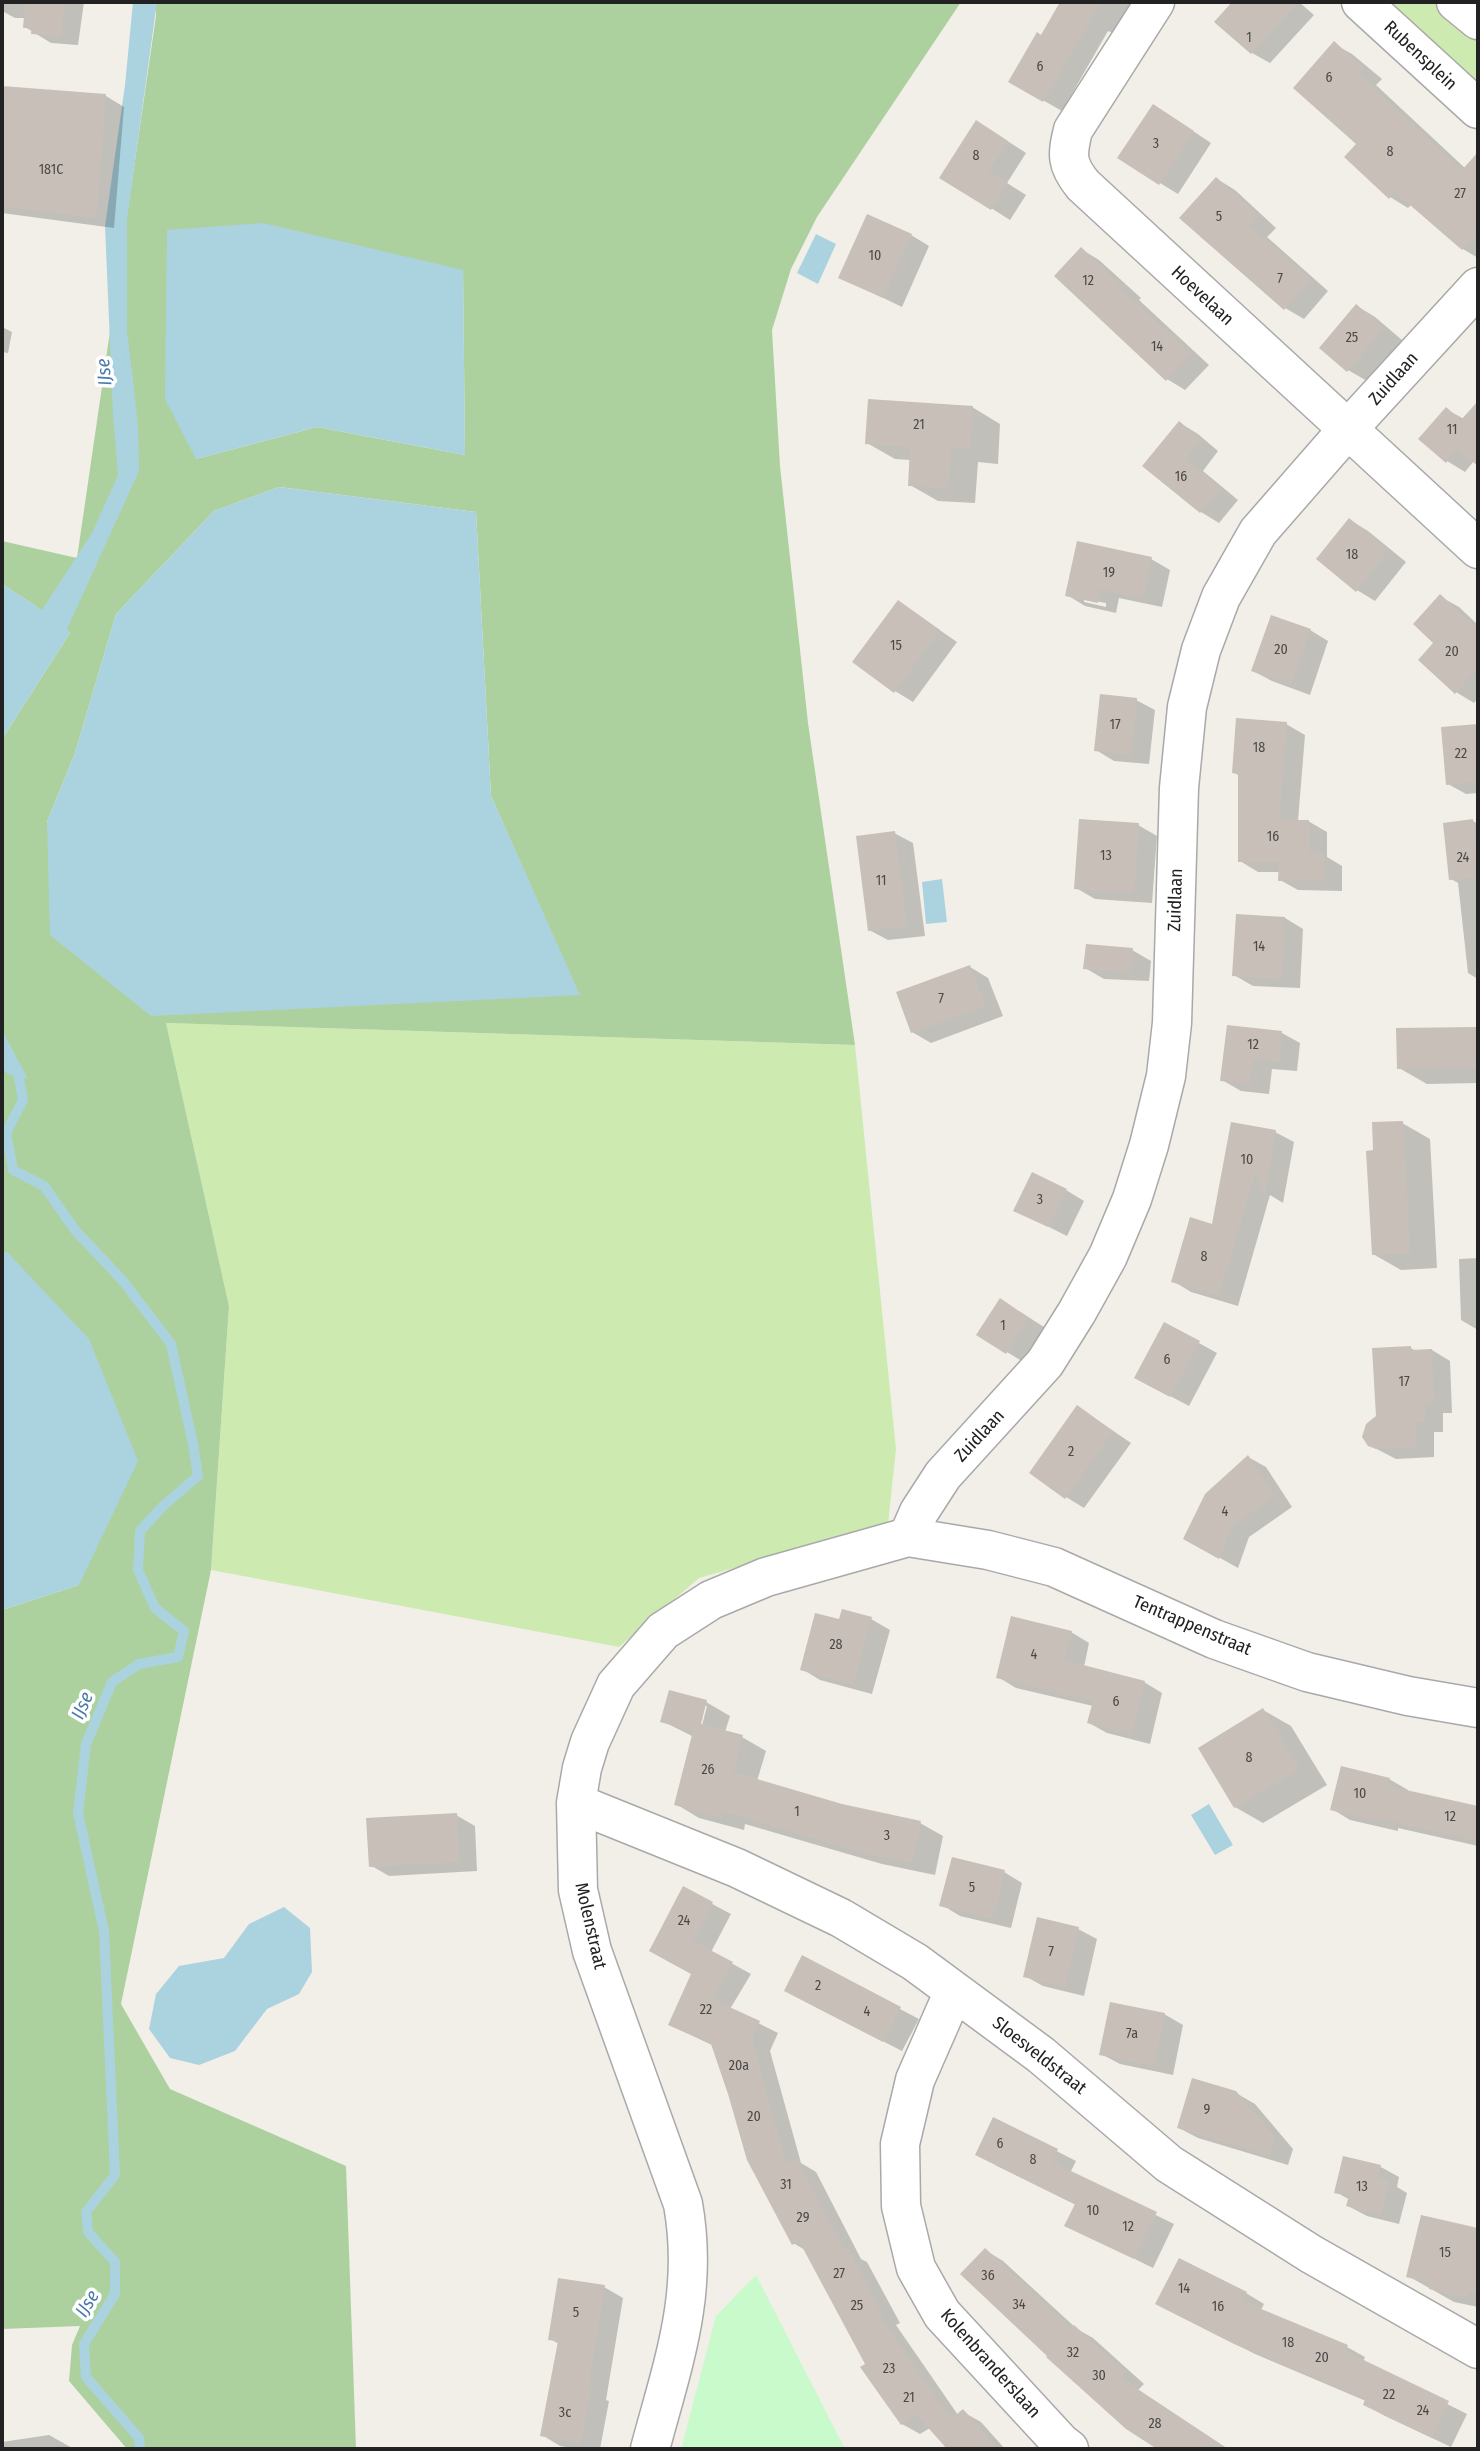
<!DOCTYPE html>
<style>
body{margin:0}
#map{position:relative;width:1480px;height:2451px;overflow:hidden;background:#f2efe9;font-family:"Fira Sans Condensed",sans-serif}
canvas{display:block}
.frame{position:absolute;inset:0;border:4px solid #222;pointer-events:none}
</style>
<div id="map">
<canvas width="1480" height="2451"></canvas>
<div class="frame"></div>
</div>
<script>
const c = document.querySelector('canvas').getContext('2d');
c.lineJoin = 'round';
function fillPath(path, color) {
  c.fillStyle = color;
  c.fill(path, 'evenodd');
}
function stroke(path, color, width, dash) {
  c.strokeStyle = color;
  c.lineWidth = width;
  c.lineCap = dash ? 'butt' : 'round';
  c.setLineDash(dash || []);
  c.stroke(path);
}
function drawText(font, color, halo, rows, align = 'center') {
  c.font = font + ' "Fira Sans Condensed",sans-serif';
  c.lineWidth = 7;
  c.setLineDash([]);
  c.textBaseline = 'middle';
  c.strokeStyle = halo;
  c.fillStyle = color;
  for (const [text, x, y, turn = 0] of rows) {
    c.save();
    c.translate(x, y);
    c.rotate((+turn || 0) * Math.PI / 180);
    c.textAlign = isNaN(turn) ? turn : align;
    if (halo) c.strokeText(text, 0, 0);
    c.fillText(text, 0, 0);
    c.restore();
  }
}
fillPath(new Path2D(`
 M1378,2H1438L1478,36V94Z
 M166,1023L855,1045L896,1449L888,1524L699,1578L619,1647L211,1570L229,1306Z`), '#cdebb0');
fillPath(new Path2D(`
 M156,2H961L817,217L791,269L772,330L780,466L808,723L855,1045L166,1023L229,1306L211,1570L121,2004L170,2089L346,2166L356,2449H127L69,2381L72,2345L80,2326L2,2329V1610L79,1585L7,1252H2V739L70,633L57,620L2,584V541L77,558L156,16ZM463,270L465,455L317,427L196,459ZM279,487L476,512L491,796L579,995L47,822L75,753L116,614L214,511Z`), '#add19e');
fillPath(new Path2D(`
 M756,2275L845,2449H681L716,2316Z`), '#c8facc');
fillPath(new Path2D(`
 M133,2H157L127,219V330L138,425L139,471L67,629L70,633L2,739V584L42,610L92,533L118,475L113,414L105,226L125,85Z
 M263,223L463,270L465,455L317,427L196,459L165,399L167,230Z
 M816,234L836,244L818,284L797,273Z
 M279,487L476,512L491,796L580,995L151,1016L50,935L47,822L75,753L116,614L214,511Z
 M942,879L947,922L926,924L922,882Z
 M2,1030L28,1079L8,1074L2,1068Z
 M2,1252H7L89,1339L138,1461L79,1585L2,1610Z
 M1209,1804L1233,1845L1215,1855L1191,1815Z
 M284,1907L310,1928L312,1972L299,1994L267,2009L235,2051L199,2065L170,2058L149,2029L156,1994L179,1966L224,1958L249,1924Z`), '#aad3df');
fillPath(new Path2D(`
 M2,2H84L78,45L51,43L25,27V18H15L2,11Z
 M1062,2H1131L1113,33L1108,31L1062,111L1011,82L1042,37Z
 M1235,2H1299L1314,15L1270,63L1252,53L1217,21Z
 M1334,44L1352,54L1382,79L1376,85L1466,169L1469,165L1478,171V258L1463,249L1412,204L1408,208L1390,197L1359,144Z
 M2,88L106,96L124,107L114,228L2,213Z
 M1172,117L1211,143L1178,194L1160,183Z
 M995,133L1026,153L1007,183L1026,195L1010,220L942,177Z
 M1217,179L1235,190L1276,228L1267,237L1328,291L1304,319L1285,308Z
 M911,235L929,246L902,307L840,277Z
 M1081,249L1099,260L1141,298L1139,300L1209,365L1185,390L1167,379Z
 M1357,306L1375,317L1402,340L1367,381L1348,370Z
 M2,327L12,332L8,353L2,352Z
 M1478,403V464L1474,461L1465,472L1447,461L1446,409L1464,419Z
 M972,407L1000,424L998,464L978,462L975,503L938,501L910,485L911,460L895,459L867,443Z
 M1180,423L1198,434L1218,451L1203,471L1238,500L1219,523L1201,512L1144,465Z
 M1350,520L1368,531L1406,562L1375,601L1357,590Z
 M1151,559L1170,570L1162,607L1119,598L1116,613L1085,606L1067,595ZM1084,599L1106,603V607L1084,602Z
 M1441,597L1459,607L1478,625V698L1474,703L1456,692L1435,643Z
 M899,602L957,642L913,702L895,691Z
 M1310,630L1328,641L1310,695L1272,681L1253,671Z
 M1136,700L1155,710L1149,764L1114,761L1096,750Z
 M1286,724L1305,735L1298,821H1308L1327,832V857L1342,866V891L1298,890L1280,880V872H1258L1240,861V776L1233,772Z
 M1478,725V793L1466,794L1448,784L1443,729Z
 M1473,821L1478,824V979L1468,973L1458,883L1451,879Z
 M1138,825L1157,836L1152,903L1095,899L1076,888Z
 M894,833L913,843L925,936L888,940L869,930Z
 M1285,918L1303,929L1300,988L1253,986L1234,975Z
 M1132,950L1151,961L1149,981L1104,979L1085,968Z
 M970,967L988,978L1003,1016L931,1043L912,1032Z
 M1228,1026L1282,1033L1300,1043L1297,1071L1272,1069L1269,1094L1241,1091L1222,1080Z
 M1478,1029V1083L1427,1084L1399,1068L1398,1030Z
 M1402,1123L1430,1139L1437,1268L1401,1270L1373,1254L1375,1152Z
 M1275,1132L1294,1142L1283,1203L1270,1195L1238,1306L1191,1292L1173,1281L1213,1226Z
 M1066,1190L1084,1201L1067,1236L1015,1210Z
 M1478,1258V1330L1461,1320L1459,1259Z
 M1019,1311L1047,1329L1025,1363L1007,1352Z
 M1199,1343L1217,1353L1189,1406L1155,1388Z
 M1411,1348L1416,1351L1432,1350L1450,1361L1452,1413H1443V1432H1434V1457L1396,1459L1369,1445Z
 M1078,1407L1131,1443L1084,1508L1066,1497Z
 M1248,1457L1266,1467L1292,1507L1249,1537L1238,1568L1186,1539Z
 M843,1611L871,1619L890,1630L872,1694L820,1680L802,1669L840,1621Z
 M1071,1632L1089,1643L1084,1667L1144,1682L1162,1693L1150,1744L1107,1733L1089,1723L1093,1706L1016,1688L998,1677Z
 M706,1702L730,1716L725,1732L742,1737L766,1751L757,1781L841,1806L920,1823L943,1836L935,1875L882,1864L745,1824L744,1830L699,1818L676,1804L694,1737L662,1721ZM704,1706H707L700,1733L696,1732Z
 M1263,1710L1291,1726L1327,1785L1263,1823L1235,1807Z
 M1389,1779L1408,1790L1407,1792L1478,1808V1846L1398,1828V1831L1350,1820L1332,1809Z
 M456,1815L475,1826L477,1871L389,1876L370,1865Z
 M1004,1872L1022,1883L1011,1928L960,1916L942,1905Z
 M684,1889L731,1914L711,1952L751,1974L730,2009L778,2033L770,2051L801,2163L816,2172L861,2259L867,2262L900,2323L896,2325L958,2415L963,2412L981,2422L1005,2449H949L930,2428L920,2434L902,2424L807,2251L793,2243L714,2046L670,2025L693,1974Z
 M1078,1929L1097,1939L1084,1996L1043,1986L1025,1976Z
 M803,1958L919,2019L902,2051L804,2001Z
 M1164,2014L1183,2025L1173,2075L1120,2064L1101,2054Z
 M1236,2093L1255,2104L1293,2149L1288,2165L1198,2138L1179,2128Z
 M994,2119L1076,2161L1070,2173L1174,2224L1153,2268L1066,2225L1076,2205L995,2165Z
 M1381,2167L1399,2177L1397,2187L1407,2193L1399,2224L1367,2216L1348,2206L1350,2200L1336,2192Z
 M1422,2217L1478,2230V2307L1454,2302L1408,2276Z
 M985,2250L1003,2261L1077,2329L1093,2338L1144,2384L1138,2390L1228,2449H1159L1127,2428Z
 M604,2287L623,2298L606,2400L609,2401L600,2449H578L560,2446L542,2435L559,2344L550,2339Z
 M1246,2293L1264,2304L1261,2310L1347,2347L1365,2357L1363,2362L1467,2414L1451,2447L1383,2415L1365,2404L1366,2401L1255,2354L1176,2314Z
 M49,2435L74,2449H2V2442Z`), '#0003');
stroke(new Path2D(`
 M2,1049L18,1073L23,1100L6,1133L13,1170L44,1186L75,1230L123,1281L171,1344L193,1444L198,1476L164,1505L140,1531L138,1570L155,1608L184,1631L178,1657L139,1664L112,1682L86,1744L78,1813L104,1931L115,2175L86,2212L88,2232L115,2262V2294L84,2344L86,2377L139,2438L140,2449`), '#aad3df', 10);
fillPath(new Path2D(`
 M25,2H65L61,36L31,34L32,28H23Z
 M1060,2H1101L1043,102L1008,82L1037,32L1041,35Z
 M1232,2H1298L1251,54L1214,22Z
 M1334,41L1364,68L1359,74L1462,170L1478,152V232L1462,250L1395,192L1389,199L1344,157L1356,144L1293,88Z
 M2,86L106,94L96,218L2,206Z
 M1153,104L1194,131L1159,185L1117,158Z
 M976,120L1008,141L989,171L1008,183L991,210L939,178Z
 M1216,177L1259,216L1250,226L1311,279L1284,310L1179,218Z
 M867,214L912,234L883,298L838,278Z
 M1081,247L1123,287L1121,289L1191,353L1166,381L1054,276Z
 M1356,304L1384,328L1347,372L1319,348Z
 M868,399L973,406L970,449L951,448L948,488L908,486L910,447L865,444Z
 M1478,401V466L1457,449L1446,463L1418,439L1446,407L1461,420Z
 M1179,421L1201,440L1185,459L1221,488L1200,513L1142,466Z
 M1349,518L1389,550L1356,592L1316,559Z
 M1077,541L1152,557L1143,598L1100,589L1098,603L1065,596Z
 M1440,594L1478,629V668L1455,694L1418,660L1433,643L1413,624Z
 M898,600L940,630L894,693L852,662Z
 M1271,615L1311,629L1291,685L1251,671Z
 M1100,694L1137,698L1131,755L1094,751Z
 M1236,718L1287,722L1279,820H1309V853H1324V881H1278L1279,862H1238V774L1232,773Z
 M1478,724V781L1446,785L1441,727Z
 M1079,819L1139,823L1134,893L1074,889Z
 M1473,819L1475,839L1478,838V877L1449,880L1443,823Z
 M895,831L907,926L868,931L856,836Z
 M1236,914L1285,917L1282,979L1232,976Z
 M1086,944L1133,948L1130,972L1083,969Z
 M970,965L985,1006L911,1033L896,992Z
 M1227,1025L1282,1031L1279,1062L1253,1059L1250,1084L1220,1081Z
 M1478,1027V1067L1397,1069L1396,1028Z
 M1403,1121L1410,1253L1372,1255L1366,1151L1373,1150L1372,1122Z
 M1231,1122L1276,1130L1265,1194L1255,1173L1219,1296L1171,1282L1190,1217L1212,1224Z
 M1032,1172L1067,1189L1048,1227L1013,1211Z
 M1000,1298L1029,1318L1006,1354L976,1335Z
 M1164,1322L1200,1341L1170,1397L1134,1378Z
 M1411,1346V1350L1432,1349L1434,1403L1425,1404V1422H1416V1447L1376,1449L1368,1446L1362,1437L1366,1424L1376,1416L1372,1348Z
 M1077,1405L1113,1431L1065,1499L1029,1473Z
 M1248,1455L1275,1496L1231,1527L1219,1559L1183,1539L1205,1494Z
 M842,1609L872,1617L853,1685L800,1670L815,1613L839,1619Z
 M1011,1616L1072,1631L1064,1660L1145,1681L1131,1735L1087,1723L1093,1701L996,1678Z
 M669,1690L707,1700L701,1724L743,1735L733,1772L842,1804L921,1821L912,1863L857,1851L722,1811L720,1818L674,1805L693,1731L660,1722Z
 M1263,1708L1300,1769L1234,1808L1198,1748Z
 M1341,1766L1390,1778L1388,1786L1478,1806V1841L1380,1819L1379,1822L1330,1810Z
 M457,1813L459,1862L369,1867L366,1818Z
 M952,1857L1005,1870L992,1919L939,1906Z
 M683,1886L713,1902L693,1941L733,1962L712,1999L760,2021L752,2039L786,2165L797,2159L845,2251L848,2249L882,2313L879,2314L951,2419L963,2409L998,2449H947L916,2414L901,2425L860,2367L865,2364L799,2241L792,2245L747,2160L728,2094L711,2044L668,2025L691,1974L649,1951Z
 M1037,1917L1079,1927L1065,1987L1023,1977Z
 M802,1955L901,2007L883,2042L784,1991Z
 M1110,2002L1165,2013L1154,2066L1099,2055Z
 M1192,2078L1236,2091L1275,2137L1270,2156L1177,2128Z
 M993,2117L1058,2149L1052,2162L1157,2212L1134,2259L1064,2226L1075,2204L975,2155Z
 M1343,2156L1381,2165L1378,2178L1389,2181L1381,2215L1346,2206L1349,2196L1334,2193Z
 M1421,2215L1478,2228V2294L1467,2291L1466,2298L1429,2289L1430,2283L1406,2277Z
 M985,2248L1071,2328L1074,2325L1126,2372L1121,2378L1228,2449H1157L1126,2429L1046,2357L1047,2356L960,2274Z
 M1179,2258L1247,2292L1242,2301L1348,2345L1345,2351L1449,2401L1432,2438L1363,2405L1365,2399L1234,2344L1155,2304Z
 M558,2278L605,2285L588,2389H591L580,2444L540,2436L558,2341L548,2340Z`), '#c7bfb8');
const minor = new Path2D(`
 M1155,2L1073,130C1067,155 1066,164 1083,185L1478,549
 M1361,2L1478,109
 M1456,2L1478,20
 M908,1537L919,1512L943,1475L1045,1363L1077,1312L1108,1256L1132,1199L1149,1145L1166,1076L1172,1023L1179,788L1187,707L1201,650L1221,597L1258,532L1347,430L1478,287
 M576,1803L737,1868L841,1918L915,1962L1041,2055L1169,2164L1311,2254L1478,2349
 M954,1991L915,2080L900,2144L901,2206L916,2268L942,2314L1061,2443L1069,2449
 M650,2449C673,2363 699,2294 683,2204L592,1951L578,1890L576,1803L582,1768L590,1742L616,1685L663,1631L711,1600L766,1577L908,1537L988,1550L1054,1567L1214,1639L1307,1672L1408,1696L1478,1708`);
stroke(minor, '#a9a9a9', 41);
stroke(minor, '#fff', 38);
drawText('14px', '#4b4948', null, [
 ["1",1249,38],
 ["6",1040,67],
 ["6",1329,78],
 ["3",1156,144],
 ["8",1390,152],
 ["8",976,156],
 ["181C",51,170],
 ["27",1460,194],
 ["5",1219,217],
 ["10",875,256],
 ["7",1280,279],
 ["12",1088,281],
 ["25",1352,338],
 ["14",1157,347],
 ["21",919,425],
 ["11",1452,430],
 ["16",1181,477],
 ["18",1352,555],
 ["19",1109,573],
 ["15",896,646],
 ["20",1281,650],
 ["20",1452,652],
 ["17",1115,725],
 ["18",1259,748],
 ["22",1461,754],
 ["16",1273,837],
 ["13",1106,856],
 ["24",1463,858],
 ["11",881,881],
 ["14",1259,947],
 ["7",941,999],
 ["12",1253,1045],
 ["10",1247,1160],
 ["3",1040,1200],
 ["8",1204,1257],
 ["1",1003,1326],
 ["6",1167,1360],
 ["17",1404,1382],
 ["2",1071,1452],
 ["4",1225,1512],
 ["28",836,1645],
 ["4",1034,1655],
 ["6",1116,1702],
 ["8",1249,1758],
 ["26",708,1770],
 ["10",1360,1794],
 ["1",797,1812],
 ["12",1450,1817],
 ["3",887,1836],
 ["5",972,1888],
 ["24",684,1921],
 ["7",1051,1952],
 ["2",818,1986],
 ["22",706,2010],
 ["4",867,2012],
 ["7a",1132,2034],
 ["20a",739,2066],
 ["9",1207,2110],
 ["20",754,2117],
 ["6",1000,2144],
 ["8",1033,2160],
 ["31",786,2185],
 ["13",1362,2187],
 ["10",1093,2211],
 ["29",803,2218],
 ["12",1128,2227],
 ["15",1445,2253],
 ["27",839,2274],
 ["36",988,2276],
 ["14",1184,2289],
 ["34",1019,2305],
 ["25",857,2306],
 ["16",1218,2307],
 ["5",576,2313],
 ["18",1288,2343],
 ["32",1073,2353],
 ["20",1322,2358],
 ["23",889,2369],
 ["30",1099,2376],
 ["22",1389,2395],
 ["21",909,2398],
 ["24",1423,2411],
 ["3c",565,2413],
 ["28",1155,2424]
]);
drawText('18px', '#222', '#fff', [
 ["Rubensplein",1420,56,43],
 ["Hoevelaan",1202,296,43],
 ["Zuidlaan",1394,379,-48],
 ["Zuidlaan",1176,900,-88],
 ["Zuidlaan",980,1436,-47],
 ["Tentrappenstraat",1192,1626,23],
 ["Molenstraat",590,1926,77],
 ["Sloesveldstraat",1039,2056,38],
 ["Kolenbranderslaan",990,2364,48]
]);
drawText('italic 19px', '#4a7aab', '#fff', [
 ["IJse",105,372,-95],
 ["IJse",83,1706,-67],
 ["IJse",88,2304,-59]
]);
</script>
